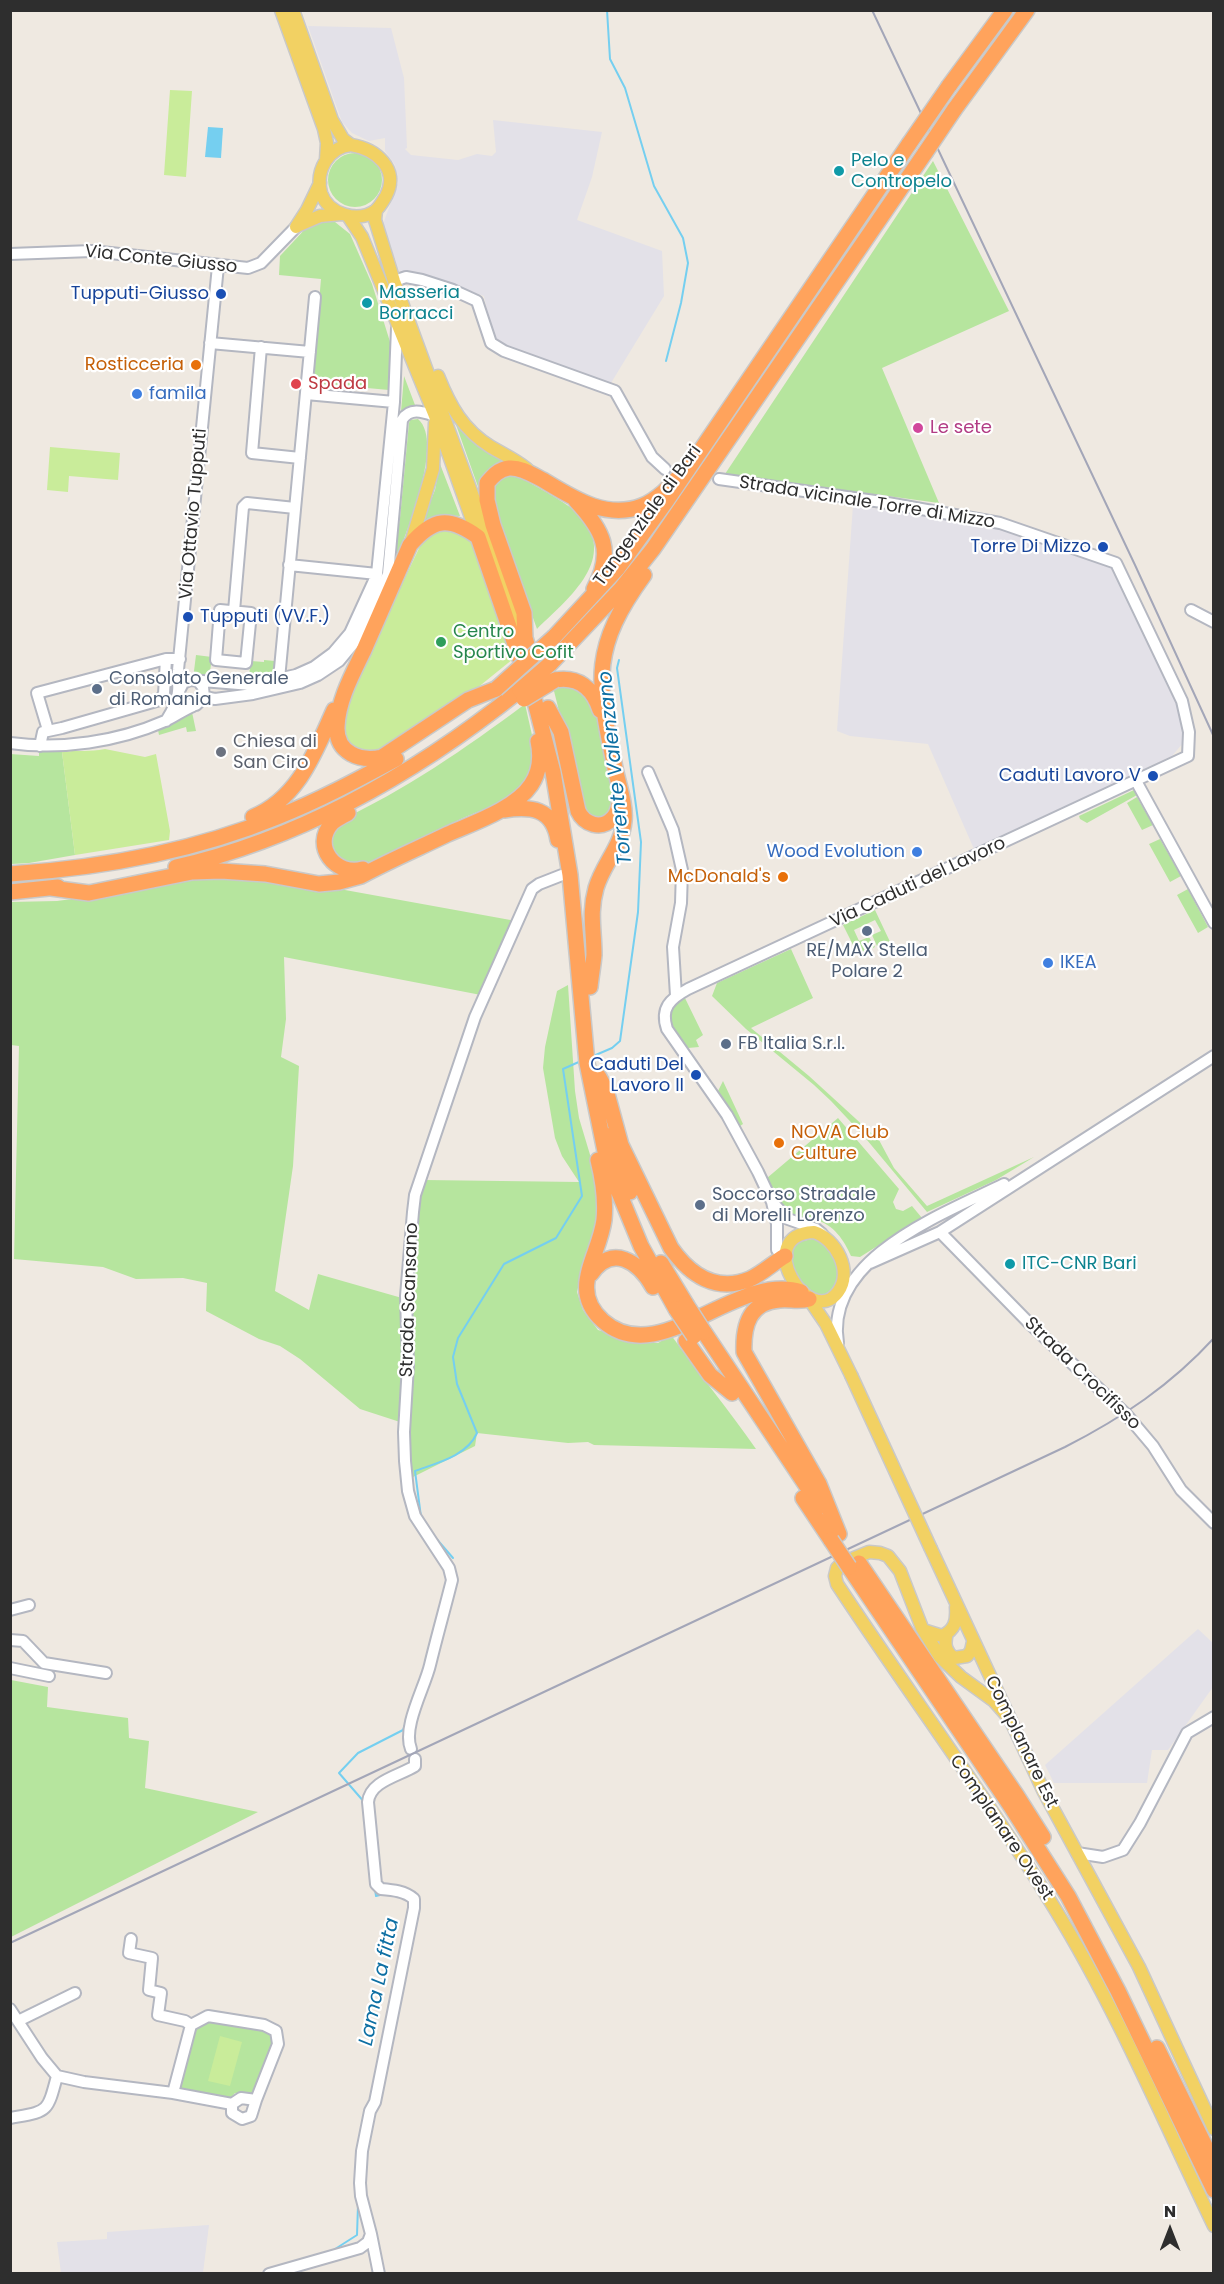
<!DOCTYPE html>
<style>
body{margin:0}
#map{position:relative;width:1224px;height:2284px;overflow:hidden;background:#efe9e1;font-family:Poppins,sans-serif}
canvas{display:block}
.frame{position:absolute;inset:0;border:12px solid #2e2e2e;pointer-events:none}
.north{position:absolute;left:1140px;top:2200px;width:60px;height:60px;-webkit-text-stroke:4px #fff;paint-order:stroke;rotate:0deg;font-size:16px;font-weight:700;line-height:24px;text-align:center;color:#2e2e2e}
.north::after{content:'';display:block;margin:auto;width:21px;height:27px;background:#2e2e2e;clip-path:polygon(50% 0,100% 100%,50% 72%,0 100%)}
</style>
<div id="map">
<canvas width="1224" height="2284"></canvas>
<div class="frame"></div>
<div class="north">N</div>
</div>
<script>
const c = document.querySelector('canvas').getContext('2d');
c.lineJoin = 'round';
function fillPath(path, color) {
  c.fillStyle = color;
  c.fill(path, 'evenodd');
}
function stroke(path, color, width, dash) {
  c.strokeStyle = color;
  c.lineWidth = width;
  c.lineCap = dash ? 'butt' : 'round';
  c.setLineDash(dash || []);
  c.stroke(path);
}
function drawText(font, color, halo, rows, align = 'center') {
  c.font = font + ' Poppins,sans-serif';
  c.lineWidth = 4.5;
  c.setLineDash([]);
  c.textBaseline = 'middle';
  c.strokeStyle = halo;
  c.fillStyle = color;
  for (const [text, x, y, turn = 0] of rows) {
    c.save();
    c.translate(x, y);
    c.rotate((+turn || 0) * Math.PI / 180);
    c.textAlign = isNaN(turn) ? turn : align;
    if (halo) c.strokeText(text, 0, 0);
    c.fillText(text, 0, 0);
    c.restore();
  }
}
fillPath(new Path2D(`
 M308,26L391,28L404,78L407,148L405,149L411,155L458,160L477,154L492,156L496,152L493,120L602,132L592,177L577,220L662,251L664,296L611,383L499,345L493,340L484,296L423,275L399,271L383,224L398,183L395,165L385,151V138L369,141L352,133L342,122Z
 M853,505L1013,530L1115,564L1180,705L1183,743L1172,756L974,849L928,744L850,736L837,731Z
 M1198,1629L1213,1643V1687L1168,1750H1152L1147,1783H1054L1045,1765Z
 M209,2225L203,2273H61L57,2242L107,2239V2232Z`), '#e3e1e8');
fillPath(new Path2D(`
 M328 180a27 27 0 1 1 54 0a27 27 0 1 1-54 0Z
 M933,161L1009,311L882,368L939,503L725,474Z
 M319,221L335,222L350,234L372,284L391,345L389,390L312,383L321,279L279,275L280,256L307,227Z
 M404,376L415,405L401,411L404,377Z
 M418,419C446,443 402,543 391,573L400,518L409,423L410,420Z
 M454,419L508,462L482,498Z
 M440,464L460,516L441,515L422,522L435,490Z
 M508,474L520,477C536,487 571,504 582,518C618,561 565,601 537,629L497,517L494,501L496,480Z
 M196,655L212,657L210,672L204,675L196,674L194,671Z
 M264,660L275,661L274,676L253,678L249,675L251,661L264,662Z
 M579,686L595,708L615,797L616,803L603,820L585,815L553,687Z
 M525,704L534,744V771L509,799L463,818L367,865L335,860L330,835L337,822C405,790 465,749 525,704Z
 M192,712L196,731L187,732L186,727L159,735L158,730L168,726Z
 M39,752H62L75,855L29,863L11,864L10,754L39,756Z
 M1134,790L1137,795L1087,823L1080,819L1079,816Z
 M1137,797L1153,825L1142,830L1127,803Z
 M1160,839L1181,876L1170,882L1149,844Z
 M234,875L322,889L345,890L516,921L481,995L284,957L286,1019L281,1057L299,1066L293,1166L275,1291L309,1310L318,1274L402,1298L400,1422L360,1409L300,1359L280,1346L259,1339L206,1311L207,1283L183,1278L136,1279L103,1267L14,1259L19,1046L11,1045L10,902L57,901L116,893L168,882Z
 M1188,889L1208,927L1198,933L1177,895Z
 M875,910L892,946L888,941L877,946L872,935L881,931L875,920L854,930L859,941L869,937L875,947L858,955L843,925Z
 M791,949L813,998L751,1028L809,1076L879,1140L894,1168L927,1206L1034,1157L996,1180L927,1212L862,1134L831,1101L814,1085L746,1029L712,996L717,983Z
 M568,985L575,1091L579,1118L597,1178L598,1198L597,1232L581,1274L577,1292L583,1310L598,1330L642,1343H658L671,1335C699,1374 729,1410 756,1449L594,1445L588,1442L568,1443L477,1433L475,1446L411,1478L407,1429L417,1196L424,1180L579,1182L562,1156L555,1138L543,1068L545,1047L557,991Z
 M684,996L703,1035L696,1040L699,1047L688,1048C673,1028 660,1016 684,996Z
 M723,1081L743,1124L740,1126L718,1091Z
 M838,1118L899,1189L893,1202L896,1209L903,1211L912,1206L922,1218L860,1257L851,1256C844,1240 834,1225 816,1220C804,1217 790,1220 781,1208C775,1200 771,1188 767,1178Z
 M815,1238C836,1251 850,1280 823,1296C800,1294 786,1263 795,1243Z
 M11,1680L48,1687L47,1707L128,1718L129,1738L149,1741L145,1788L258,1812L11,1937Z
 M208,2018L270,2031L273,2044L256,2094L252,2096L235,2093L230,2099L178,2091L195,2028Z`), '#b6e59e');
fillPath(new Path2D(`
 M170,90L192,91L186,177L164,175Z
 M50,447L120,453L118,480L69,476L68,492L47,490Z
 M450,529L469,538L474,546L513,659L466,697L380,754L349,747L341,723L349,700L383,624L423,540L440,530Z
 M105,749L145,757L156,754L170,831L169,840L75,855L62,752C77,750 89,752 105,749Z
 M220,2036L242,2042L230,2086L208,2081Z`), '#c9ec9a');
fillPath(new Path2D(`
 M208,127L223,128L221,158L205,157Z`), '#75cff0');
stroke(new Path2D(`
 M607,10L610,59L625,88L654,186L683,238L688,263L681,303L666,361
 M591,1057L612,1048L620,1041L638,912L641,842L617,668L619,660
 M421,1517L415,1471C437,1463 467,1456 477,1433L457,1384L453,1357L458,1338L504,1264L556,1238L582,1196L563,1069L581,1061
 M434,1536L453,1558
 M365,1803L339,1773L358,1753L403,1730L406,1722
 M375,1889L376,1896L384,1894
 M332,2251L357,2235L358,2205`), '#75cff0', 2);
const minor = new Path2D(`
 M10,254L92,251L248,268L261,263L296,227
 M394,281L406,277L422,280L453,290L477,301L491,343L504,351L615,391L652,457L665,469
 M210,343L310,352
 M261,347L252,453L300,458
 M306,394L394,402
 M719,479L882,502L1000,523L1116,563L1182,701L1189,732L1188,756L688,989C670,999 660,1008 667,1029L727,1115L758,1172L772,1202L777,1224V1250L785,1256
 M289,565L377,574
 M220,610L251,613L246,663L216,660Z
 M1191,610L1214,622
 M234,611L243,507L247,503L295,508
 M279,679L315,297
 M198,681L203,687L204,697L196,705L185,704L180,698L179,691L183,683L190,680L251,685L296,675L314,667L333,653L350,633L377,574L394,402L397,328
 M204,697L215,699L253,694L300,683L318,675L339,661L358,638L388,574L402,420C410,407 423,412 435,416
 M166,721C171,713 178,701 178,691C179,685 177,678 178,670L218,266
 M48,730L37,693L166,659H180
 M10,743C61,750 117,742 165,721C174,717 183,710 193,706
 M40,746L43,732L62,728L160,700L164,694L166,659
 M648,772L673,830L682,870L681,903L673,947L676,996
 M1136,781L1214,923
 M773,1203L788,1219L816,1229L822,1234
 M940,1232L1030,1324L1126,1414L1153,1446L1181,1490L1214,1523
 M870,1263L940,1232L1214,1056
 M838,1343C824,1258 943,1214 1004,1184
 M10,1610L29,1605
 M10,1640L23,1641L44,1663L106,1673
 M10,1668L49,1676
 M411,1749C402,1727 425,1687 430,1665C437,1636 445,1608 452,1580L449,1568L415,1516L408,1491L405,1461L404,1432L408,1365L406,1296L413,1212L415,1195L475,1017L532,889L539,884L562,875
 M1077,1853L1103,1857L1123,1850L1140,1823L1187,1733L1214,1717
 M131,1939L129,1953L152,1958L149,1990L161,1993L158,2015L185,2021L191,2025
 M10,2009L42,2058L57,2076L84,2082L173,2093L232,2104V2113L242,2119L251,2116L256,2100
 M18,2021L75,1993
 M173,2093L191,2025L208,2016L264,2025L276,2031L278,2044L256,2100L241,2098L232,2104
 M10,2118C48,2111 47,2114 57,2076
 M269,2274L360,2248L368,2242L371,2234
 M379,2274L371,2234L361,2196L360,2183L362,2151L370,2111L375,2102L414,1908V1899C405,1891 393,1890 381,1889L376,1884L368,1802C370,1781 399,1776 415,1766V1759`);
const major = new Path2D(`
 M281,10L324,129L327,143L326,160
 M293,10L332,120L343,139L351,145
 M351,145C376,149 400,169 386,196C383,201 380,207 375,211C357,223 328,214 321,193C315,170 329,147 351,145Z
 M376,210L375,220L394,281L522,630
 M348,216L362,237L435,416L478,537
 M297,226L320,216L341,214
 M296,227L307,210L320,183
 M438,376C450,406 463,430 491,447C503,454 516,460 527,469
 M411,543L433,469L435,423
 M814,1232C836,1239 853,1271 838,1292C810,1331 750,1235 814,1232Z
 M809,1299L826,1324L851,1375
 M931,1549L1044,1792L1139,1967L1214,2129
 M926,1631L942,1636C955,1630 957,1621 956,1607
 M947,1633C944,1644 945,1651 954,1658L967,1656L971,1651L973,1642
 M1009,1718L994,1701L961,1677L940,1657L922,1628L900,1571L888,1556L880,1553L869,1552L842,1563L837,1568L835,1576L837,1584C909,1693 987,1798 1055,1909C1117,2010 1163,2120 1214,2226`);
const highway = new Path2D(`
 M949,86L1005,10
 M954,110L1027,10
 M576,501C602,529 615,551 594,589
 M554,637L617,569L667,500L909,144
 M550,664L621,589L653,549L925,153
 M555,680C578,676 593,688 600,710
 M540,686L525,638L524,613L493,525L487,500V483C493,476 499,469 509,468C521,467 533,475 543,480C573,498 606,520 642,506C662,498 677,478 691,464
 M496,689L468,700L382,757C360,762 336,753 337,727C338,700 353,673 364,650C379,615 395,580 410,545C433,518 449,516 478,537L535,702L553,772L570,875L587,1063L608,1166L641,1246L676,1309
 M548,708L561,732L578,811C584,824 601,831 613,818C618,813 619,806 620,800
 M504,810C531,806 553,808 558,840
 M348,813C343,816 336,819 332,823C311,846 336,877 363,869
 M253,817C299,798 315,752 334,710
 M176,867C304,838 419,771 520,690
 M10,874C101,868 192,852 277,817C318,801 357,780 396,759
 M51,888L89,893L192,872L221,871L265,874L319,884L339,882L361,876C389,861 419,848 448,834C473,823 515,809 531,785C540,772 541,755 538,741
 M10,892L58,887
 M590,987C591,977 593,966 594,955C594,930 589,913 596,888C603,864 622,846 624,821C626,803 617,781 614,763C596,680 592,646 644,575
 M599,1077L606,1090L621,1145L671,1248C690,1275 716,1293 750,1279C763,1273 773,1263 785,1256
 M611,1135L630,1192
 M598,1160C603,1180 606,1200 604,1220C599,1257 568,1290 603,1321C660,1371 736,1271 801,1292
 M661,1263L686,1304
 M591,1274C612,1243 639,1262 653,1287
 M809,1299C799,1302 790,1299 780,1300C749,1302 743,1326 744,1352L819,1484L839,1534
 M704,1332L820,1506
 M686,1341L710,1375L732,1393
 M803,1498L831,1540
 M859,1563L1017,1796L1043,1837
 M849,1567L1010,1805L1068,1896L1118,1991L1214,2190
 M1157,2048L1214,2164`);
stroke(minor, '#b4b7c1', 14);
stroke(major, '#c9c9c9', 15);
stroke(highway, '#c9c9c9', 18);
stroke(minor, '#fff', 10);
stroke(major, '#f2d163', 12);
stroke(highway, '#ffa35c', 15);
stroke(new Path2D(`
 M872,10L1135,565L1214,737
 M10,1943L1065,1447C1122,1418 1171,1385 1214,1338`), '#a3a6b8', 2);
const majorBridge = new Path2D(`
 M851,1375L931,1549`);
const highwayBridge = new Path2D(`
 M909,144L949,86
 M925,153L954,110
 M496,689L554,637
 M520,690L550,664
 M524,699L555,680
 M686,1304L704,1332
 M676,1309L694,1336
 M831,1540L849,1567`);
stroke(majorBridge, '#c9c9c9', 15, []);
stroke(highwayBridge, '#c9c9c9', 18, []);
stroke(majorBridge, '#f2d163', 12);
stroke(highwayBridge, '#ffa35c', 15);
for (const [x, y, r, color] of [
 [839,171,6,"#0f9aa8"],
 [221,294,6,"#1a4fb4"],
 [367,303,6,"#0f9aa8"],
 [196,365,6,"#e8710a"],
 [296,384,6,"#e0444e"],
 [137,394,6,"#3f7fe0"],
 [918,428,6,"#d1479c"],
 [1103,547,6,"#1a4fb4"],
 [188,617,6,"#1a4fb4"],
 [441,642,6,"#2e9e5b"],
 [97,689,6,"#5c6f8a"],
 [221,752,6,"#6b7280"],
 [1153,776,6,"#1a4fb4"],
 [917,852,6,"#3f7fe0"],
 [783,877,6,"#e8710a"],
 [867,931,6,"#5c6f8a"],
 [1048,963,6,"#3f7fe0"],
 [726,1044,6,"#5c6f8a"],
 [696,1075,6,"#1a4fb4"],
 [779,1143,6,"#e8710a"],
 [700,1205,6,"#5c6f8a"],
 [1010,1264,6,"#0f9aa8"]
]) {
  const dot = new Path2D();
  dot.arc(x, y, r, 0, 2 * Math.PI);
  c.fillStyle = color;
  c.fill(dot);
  stroke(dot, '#fff', 2);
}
drawText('18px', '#0d838f', '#fff', [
 ["Pelo e",851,161],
 ["Contropelo",851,182],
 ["Masseria",379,293],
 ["Borracci",379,314],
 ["ITC-CNR Bari",1022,1264]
], 'left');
drawText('18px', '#2e2e2e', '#fff', [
 ["Via Conte Giusso",161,260,6],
 ["Strada vicinale Torre di Mizzo",867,503,9],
 ["Via Ottavio Tupputi",194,514,-85],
 ["Tangenziale di Bari",648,516,-54],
 ["Via Caduti del Lavoro",918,883,-25],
 ["Strada Scansano",410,1300,-88],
 ["Strada Crocifisso",1082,1374,44],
 ["Complanare Est",1021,1742,64],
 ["Complanare Ovest",1001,1828,56]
]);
drawText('18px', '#164399', '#fff', [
 ["Tupputi-Giusso",209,294],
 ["Torre Di Mizzo",1091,547],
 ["Tupputi (VV.F.)",200,617,"left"],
 ["Caduti Lavoro V",1141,776],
 ["Caduti Del",684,1065],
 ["Lavoro II",684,1086]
], 'right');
drawText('18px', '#c56008', '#fff', [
 ["Rosticceria",184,365],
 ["McDonald's",771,877],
 ["NOVA Club",791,1133,"left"],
 ["Culture",791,1154,"left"]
], 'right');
drawText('18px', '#be3a42', '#fff', [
 ["Spada",308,384]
], 'left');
drawText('18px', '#366cbe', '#fff', [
 ["famila",149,394],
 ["Wood Evolution",905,852,"right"],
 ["IKEA",1060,963]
], 'left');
drawText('18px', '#b23c85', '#fff', [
 ["Le sete",930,428]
], 'left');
drawText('18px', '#27864d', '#fff', [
 ["Centro",453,632],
 ["Sportivo Cofit",453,653]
], 'left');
drawText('18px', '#4e5e75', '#fff', [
 ["Consolato Generale",109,679],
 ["di Romania",109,700],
 ["RE/MAX Stella",867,951,"center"],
 ["Polare 2",867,972,"center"],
 ["FB Italia S.r.l.",738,1044],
 ["Soccorso Stradale",712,1195],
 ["di Morelli Lorenzo",712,1216]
], 'left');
drawText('18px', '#5b616d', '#fff', [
 ["Chiesa di",233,742],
 ["San Ciro",233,763]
], 'left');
drawText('italic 20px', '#0d6fa3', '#fff', [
 ["Torrente Valenzano",616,768,-96],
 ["Lama La fitta",380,1982,-78]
]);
</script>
